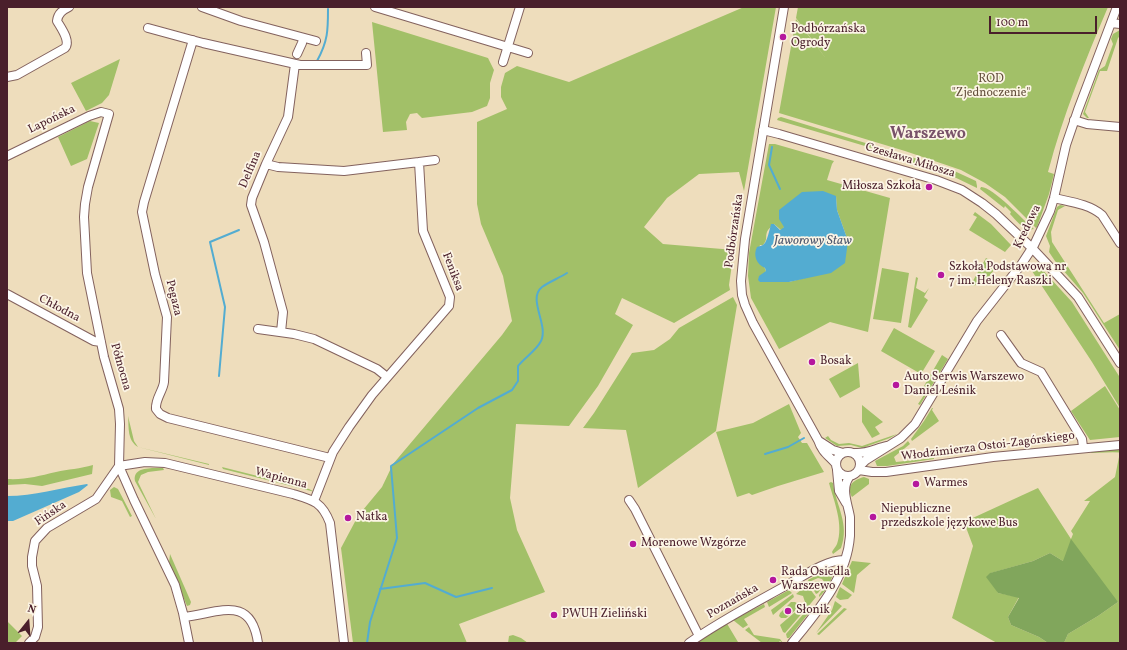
<!DOCTYPE html>
<meta charset="utf-8">
<style>
body{margin:0}
#map{position:relative;width:1127px;height:650px;overflow:hidden;background:#eeddbc;font-family:Vollkorn,serif}
canvas{display:block}
.frame{position:absolute;inset:0;border:8px solid #4a1f2b;pointer-events:none}
.north{position:absolute;left:8px;top:602px;width:40px;height:40px;-webkit-text-stroke:3px #fcf5e5;paint-order:stroke;rotate:17deg;font-size:11px;font-weight:700;line-height:16px;text-align:center;color:#4a1f2b}
.north::after{content:'';display:block;margin:auto;width:14px;height:18px;background:#4a1f2b;clip-path:polygon(50% 0,100% 100%,50% 72%,0 100%)}
.scale{position:absolute;left:989px;top:16px;width:108px;height:18px;box-sizing:border-box;border:2px solid #4a1f2b;border-top:0;padding-left:5px;font-size:12px;line-height:14px;white-space:nowrap;color:#4a1f2b;-webkit-text-stroke:3px #fcf5e5;paint-order:stroke}
</style>
<div id="map">
<canvas width="1127" height="650"></canvas>
<div class="frame"></div>
<div class="north">N</div>
<div class="scale">100 m</div>
</div>
<script>
const c = document.querySelector('canvas').getContext('2d');
c.lineJoin = 'round';
function fillPath(path, color) {
  c.fillStyle = color;
  c.fill(path, 'evenodd');
}
function stroke(path, color, width, dash) {
  c.strokeStyle = color;
  c.lineWidth = width;
  c.lineCap = dash ? 'butt' : 'round';
  c.setLineDash(dash || []);
  c.stroke(path);
}
function drawText(font, color, halo, rows, align = 'center') {
  c.font = font + ' Vollkorn,serif';
  c.lineWidth = 3.5;
  c.setLineDash([]);
  c.textBaseline = 'middle';
  c.strokeStyle = halo;
  c.fillStyle = color;
  for (const [text, x, y, turn = 0] of rows) {
    c.save();
    c.translate(x, y);
    c.rotate((+turn || 0) * Math.PI / 180);
    c.textAlign = isNaN(turn) ? turn : align;
    if (halo) c.strokeText(text, 0, 0);
    c.fillText(text, 0, 0);
    c.restore();
  }
}
fillPath(new Path2D(`
 M744,7H776L744,191L739,172L699,174L667,198L644,227L663,244L734,250L729,285L730,290L674,323L622,298L615,314L633,325L598,386L569,426L516,424L510,498L517,530L545,592L459,624L467,643H353L341,548L358,516L382,487L393,464L502,335L512,321L503,276L481,224L477,204V122L507,109L501,97V87L505,73L517,66L569,82Z
 M798,7H1108C1085,61 1063,115 1048,172L1054,174L1049,194L1037,227L1036,228L1005,197L985,183L961,170L905,151L779,113L796,19L827,60L796,18Z
 M372,22L488,58L494,70L490,83V98L487,106L472,112L422,118L417,113L410,114L406,122L407,130L383,132Z
 M1120,30V36L1118,38L1107,71H1100L1085,112L1089,118H1087L1083,114L1099,70L1105,66L1113,44L1111,39L1113,34Z
 M120,59L109,95L102,103L86,111L71,83Z
 M781,117L950,169L976,181L977,186V188L948,174L901,160L892,154L777,120L778,118Z
 M90,121L99,123L87,159L71,166L58,137Z
 M769,144H775L834,161L832,164L827,180L890,198L868,332L830,322L779,349L751,298L748,276L749,253ZM836,196L837,210L848,241L808,277L789,282H761L766,271C761,256 752,268 760,245H763C768,239 765,238 767,232C768,229 772,226 774,224L781,230L783,229L784,227Z
 M981,187C992,186 1024,221 1034,229C1024,232 1016,220 1010,214L1011,212L1005,206L1004,208L980,189Z
 M1060,205L1065,206L1058,210L1051,232L1052,242L1104,323L1120,314V350L1083,293L1055,261L1049,252L1050,246L1046,236L1057,207Z
 M975,212L991,224L1011,245L1005,252L969,230L977,217L973,215Z
 M986,258L998,265L983,284L970,286Z
 M1029,264H1033L1040,267L1072,302L1119,376L1120,378V408L1092,362L1028,265Z
 M882,268L909,273L901,323L873,319Z
 M916,277L918,278L916,288L925,293L929,288L924,297L928,300L911,328L908,327Z
 M733,297L737,305L716,431L638,488L626,430L583,428L594,413L632,353L654,350L670,339L679,328Z
 M894,328L935,351L921,374L881,351Z
 M942,355L948,359L920,405L918,404L928,389L924,386Z
 M858,363L860,387L840,398L829,379Z
 M1105,386L1120,410V437L1090,440L1071,411Z
 M789,404L801,433L798,437L802,443H807L824,472L778,486L752,495L749,493L737,497L716,432L753,423Z
 M862,405L883,422L875,427L880,434L872,438L862,422Z
 M932,408H933L932,410L939,421L912,441L911,439L924,421Z
 M128,416L134,441L138,447L209,464V465L138,447C127,440 129,428 128,416Z
 M897,434L890,438L862,448L851,445L837,446L825,438L828,436L831,440L839,444L849,443L862,446Z
 M908,441L910,444L894,457L896,462L934,458V459L887,466H877L875,461L903,446Z
 M1120,448V643H1064L1068,634L1098,616L1118,602L1063,561L1050,553L1033,561L991,573L998,593L1019,597L1008,617L1011,625L1039,637L1048,643H997L952,618L973,546L964,522L1038,488L1071,539L1073,534L1071,531L1073,528L1090,501H1084L1115,477L1120,452L1091,453L1092,450Z
 M93,465L92,474L42,486L25,484L7,485V479C26,480 38,476 56,472C68,469 80,469 93,465Z
 M222,467L309,489L315,492L223,469Z
 M163,468L164,470L148,472L141,475L138,482L156,519L135,481C132,466 154,468 163,468Z
 M864,477L869,479V484L852,497C846,486 853,480 864,477Z
 M831,482L833,483C836,506 850,524 841,548L833,554L832,552C833,549 836,547 837,544C844,525 834,501 829,483Z
 M114,487L118,489L132,516L130,517L122,501L111,497L110,490Z
 M170,554L191,602L190,605L187,606L169,563Z
 M852,561L871,563L857,575L854,593L842,584Z
 M826,570L831,571L833,574C831,582 825,592 819,597V595L824,588L825,583L822,579L818,578L809,582L808,580Z
 M817,581L821,582L823,586L818,593L816,594L810,584Z
 M807,585L816,597L807,608L804,605L805,602L803,596L796,594Z
 M840,587L852,595L848,599L840,600L836,597Z
 M789,590L792,593L769,607L767,602Z
 M793,594L794,597L773,615L771,610Z
 M835,601L842,606L816,633L832,610Z
 M791,602H795L798,604L797,609L786,618H781L779,616L780,613Z
 M764,604L765,607L744,619L748,625L743,628L733,620Z
 M801,607L804,609V611L785,633L783,632L780,625Z
 M844,608L847,609L819,635L817,634Z
 M806,611L808,614L789,638H787L786,634Z
 M7,621L22,636L15,643H7Z
 M726,622L738,642L735,643H695Z
 M749,627L754,635L780,639L783,643L780,641L778,643H762L745,630Z
 M513,635L521,638L528,643H508L509,636Z`), '#a2c068');
fillPath(new Path2D(`
 M1071,539L1118,602L1098,616L1068,634L1064,643H1048L1039,637L1011,625L1008,617L1019,598L998,593L986,577L990,573L1033,561L1050,553L1063,561Z`), '#81a65c');
fillPath(new Path2D(`
 M823,191L836,196L837,210L848,241L845,263L831,273L789,282H760L758,280L759,276L766,271L765,268C756,264 753,255 757,247C759,246 762,246 764,244C767,242 770,228 771,224H774L780,230L783,228L784,227L779,219V210L802,192Z
 M87,484L88,485L79,492L13,521H7V496C34,496 60,488 87,484Z`), '#53acd1');
stroke(new Path2D(`
 M317,61C328,41 328,30 328,9
 M772,147L769,165L780,189
 M219,376L225,307L210,242L239,230
 M765,454L788,447L804,438
 M391,466L478,408L512,390L518,381V366C525,357 536,351 541,341C549,325 527,299 542,287C549,282 559,278 567,273
 M380,589L425,583L456,597L492,588
 M367,643L370,622L397,538L391,467`), '#53acd1', 2);
const minor = new Path2D(`
 M202,7L241,21L316,41
 M375,7L528,53
 M784,7L745,239L741,281L742,295L745,305L753,323L818,440C822,452 828,455 836,464
 M1111,23L1120,24
 M148,28L203,43L300,65H367L366,53
 M193,40L144,202L142,212L155,274L167,317L164,382C163,391 155,399 156,409L160,414L168,418L330,458
 M297,54L302,43L303,38
 M503,62L520,7
 M7,77L17,75L65,48C71,41 61,28 57,21C58,13 63,10 69,7
 M1074,120L1087,124L1120,127
 M763,130L779,134L936,180L962,190L982,203L996,214L1032,248L1078,297L1120,363
 M7,156L89,116L101,112L109,114L88,187L85,204L84,217L87,273L104,357L119,409L120,424L119,466L134,500L175,585L183,613L189,643
 M419,162L435,160
 M266,164L278,167L344,171L419,162L423,231L450,297L449,306L372,395L349,427L333,452L314,501
 M1054,198C1071,202 1089,204 1102,215L1120,243
 M7,294L94,341L101,342
 M258,329L294,334L314,339L377,369L387,377
 M281,332L283,312L264,242L251,205L252,198L266,164L288,117L295,64
 M1001,335L1021,363L1041,372L1082,439L1083,447
 M819,441L833,450L843,453
 M836 464a12 12 0 1 1 24 0a12 12 0 1 1-24 0Z
 M855,453C866,454 877,448 887,446
 M119,466L145,462L165,463L293,494C313,500 322,502 330,523L344,643
 M860,466L866,460L901,438L915,424L977,321L1021,265L1034,245L1050,211L1054,198L1066,145L1078,110L1117,7
 M837,470L839,491L846,503
 M859,470L872,472H886L993,457L1120,445
 M629,500L635,509L699,636
 M184,617C219,613 251,594 258,643
 M29,643L35,637L38,627L37,586L32,566V557L35,541L47,528L96,499L119,466
 M689,643C720,621 753,604 787,585C802,577 827,559 845,560
 M792,643C817,612 847,578 850,536C850,530 850,523 850,517C848,504 840,488 850,476`);
stroke(minor, '#83625e', 10);
stroke(minor, '#fff', 8);
for (const [x, y, r, color] of [
 [783,37,4,"#b5179e"],
 [929,187,4,"#b5179e"],
 [941,275,4,"#b5179e"],
 [812,362,4,"#b5179e"],
 [896,385,4,"#b5179e"],
 [916,484,4,"#b5179e"],
 [873,517,4,"#b5179e"],
 [348,518,4,"#b5179e"],
 [633,544,4,"#b5179e"],
 [773,580,4,"#b5179e"],
 [788,611,4,"#b5179e"],
 [554,615,4,"#b5179e"]
]) {
  const dot = new Path2D();
  dot.arc(x, y, r, 0, 2 * Math.PI);
  c.fillStyle = color;
  c.fill(dot);
  stroke(dot, '#fcf5e5', 1.5);
}
drawText('12px', '#4a1f2b', '#fcf5e5', [
 ["Podbórzańska",791,30],
 ["Ogrody",791,44],
 ["Miłosza Szkoła",921,187,"right"],
 ["Szkoła Podstawowa nr",949,268],
 ["7 im. Heleny Raszki",949,282],
 ["Bosak",820,362],
 ["Auto Serwis Warszewo",904,378],
 ["Daniel Leśnik",904,392],
 ["Warmes",924,484],
 ["Niepubliczne",881,510],
 ["przedszkole językowe Bus",881,524],
 ["Natka",356,518],
 ["Morenowe Wzgórze",641,544],
 ["Rada Osiedla",781,573],
 ["Warszewo",781,587],
 ["Słonik",796,611],
 ["PWUH Zieliński",562,615]
], 'left');
drawText('12px', '#644f3d', '#fcf5e5', [
 ["ROD",991,80],
 ["\"Zjednoczenie\"",991,94]
]);
drawText('12px', '#4a1f2b', '#fcf5e5', [
 ["Lapońska",52,120,-26],
 ["Czesława Miłosza",910,161,17],
 ["Delfina",251,170,-67],
 ["Kredowa",1028,227,-64],
 ["Podbórzańska",735,231,-82],
 ["Feniksa",452,272,69],
 ["Pegaza",173,298,76],
 ["Chłodna",59,309,28],
 ["Północna",120,367,74],
 ["Włodzimierza Ostoi-Zagórskiego",988,447,-7],
 ["Wapienna",281,479,15],
 ["Fińska",51,514,-34],
 ["Poznańska",733,602,-30]
]);
drawText('italic 13px', '#4e576d', '#fcf5e5', [
 ["Jaworowy Staw",813,242]
]);
drawText('bold 16px', '#785269', '#fcf5e5', [
 ["Warszewo",928,135]
]);
</script>
